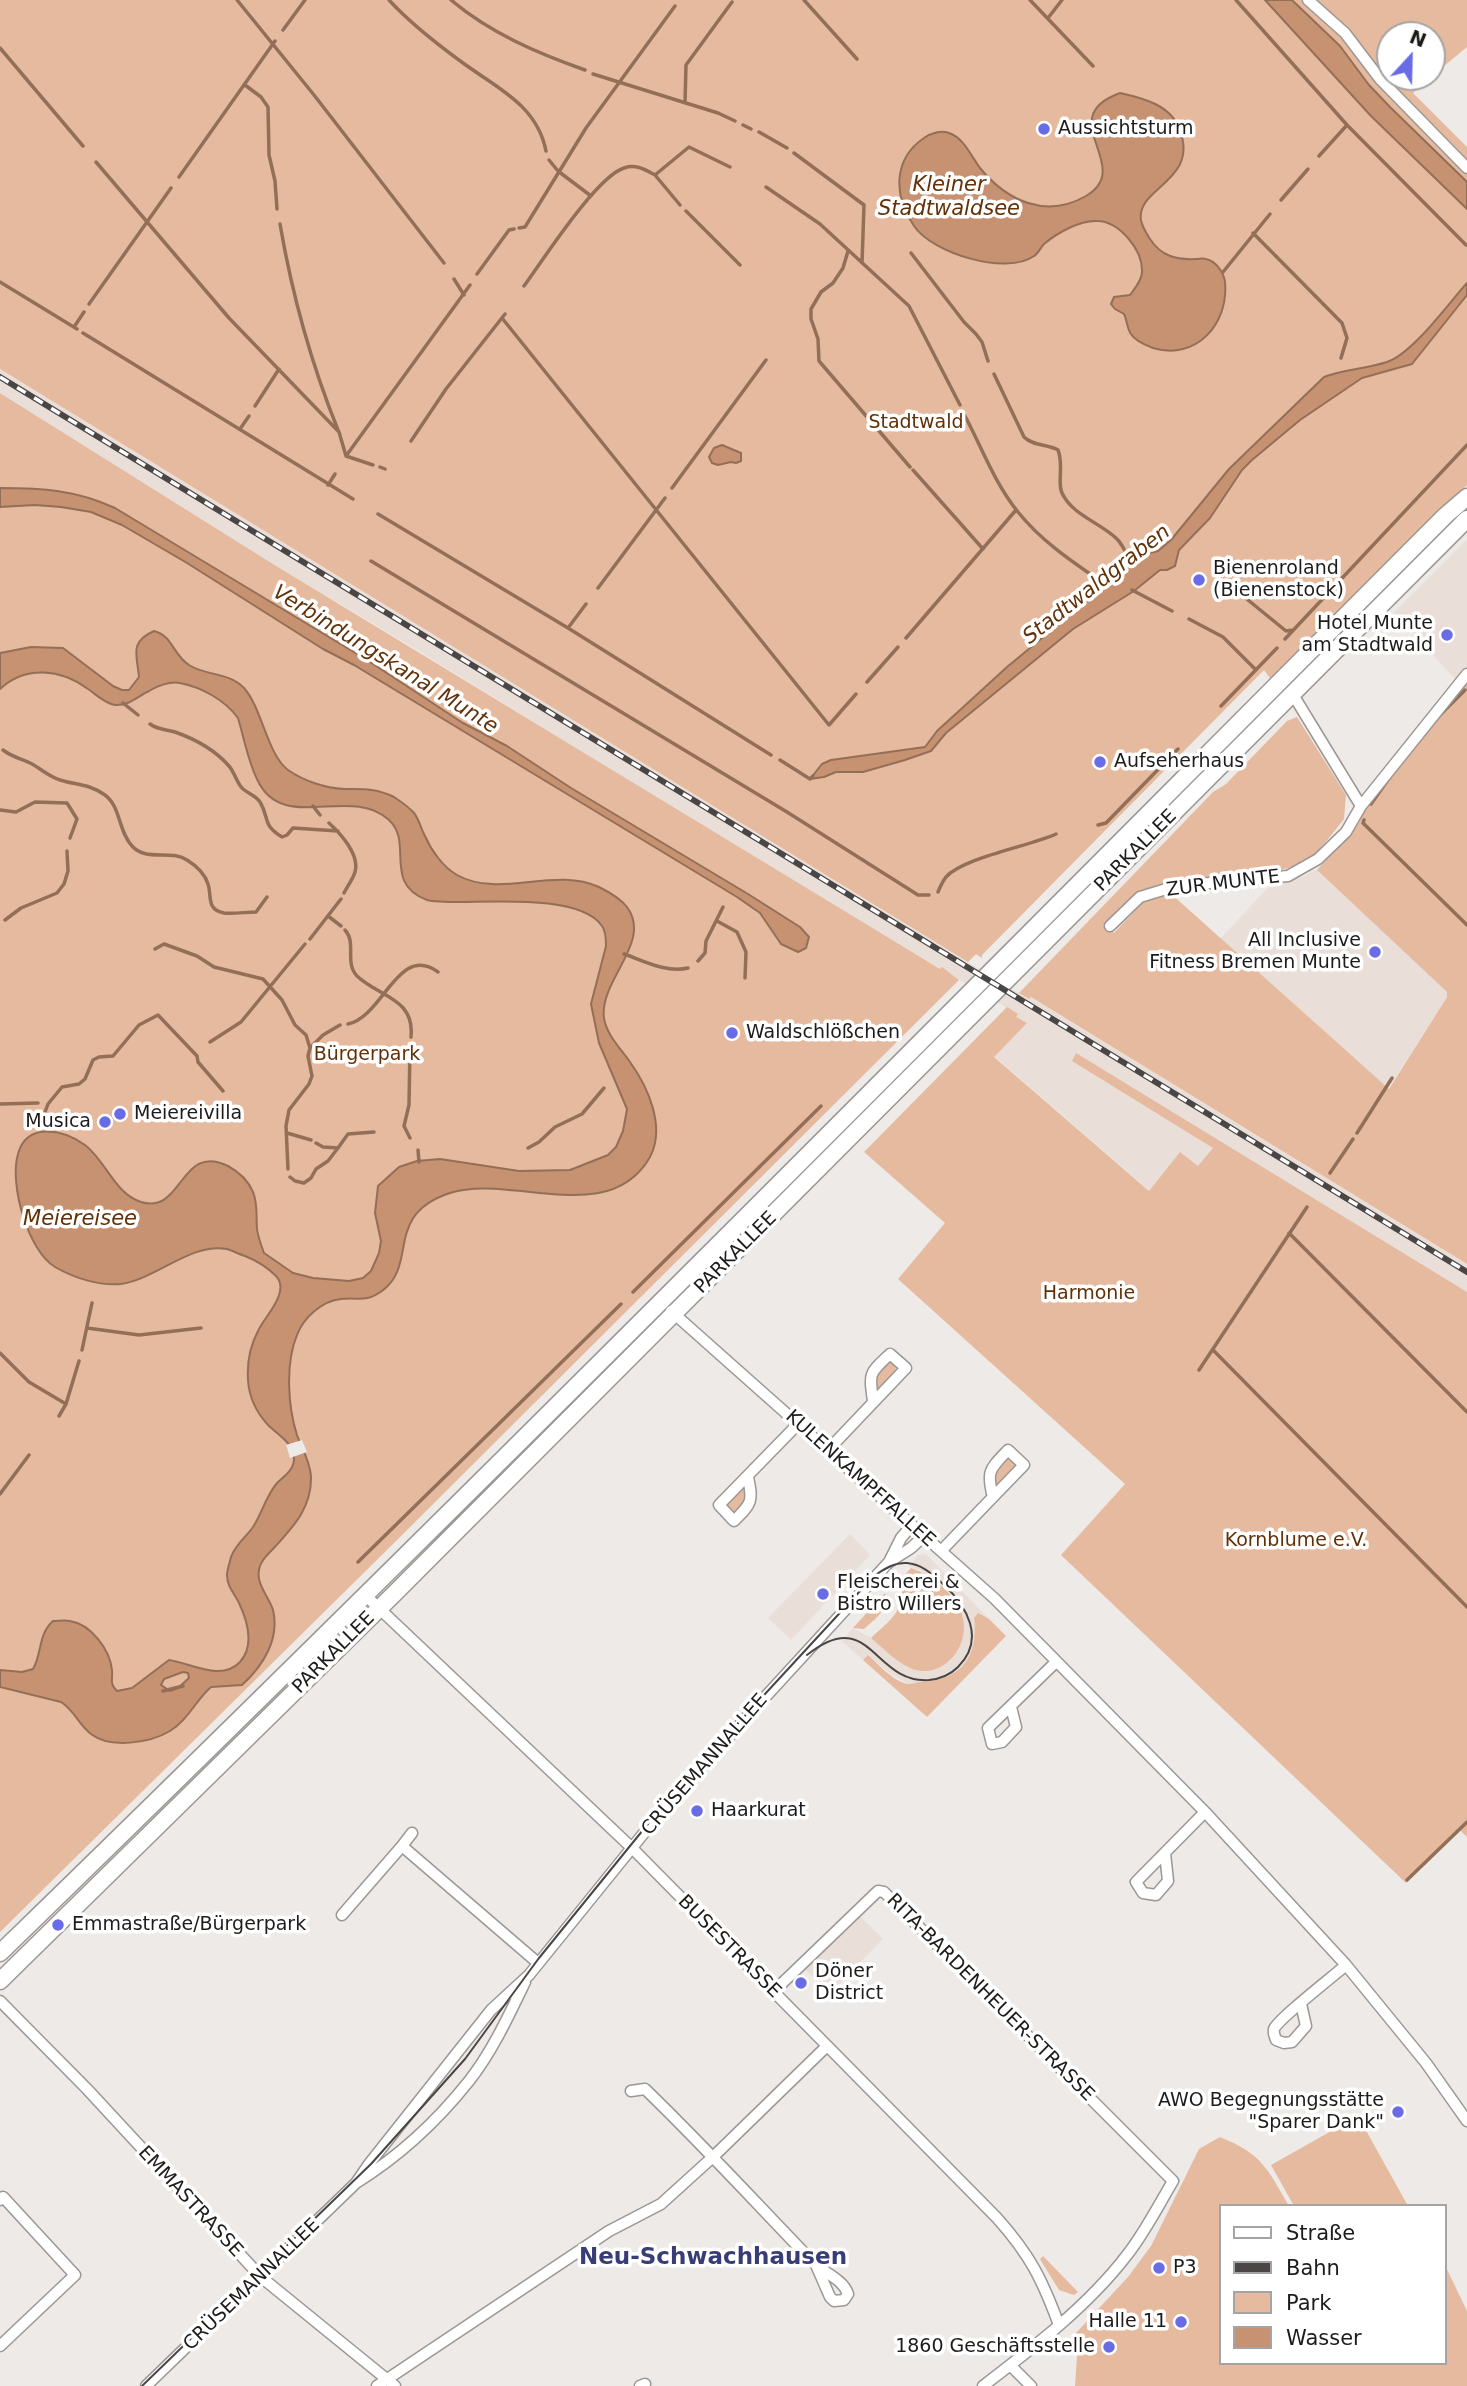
<!DOCTYPE html>
<meta charset="utf-8">
<style>
body{margin:0}
#map{position:relative;width:1467px;height:2386px;overflow:hidden;background:#eeeae8;font-family:"DejaVu Sans",sans-serif}
canvas{display:block}
.legend{position:absolute;left:1219px;top:2204px;width:228px;height:161px;box-sizing:border-box;background:#fff;border:2px solid #a5a4a4;margin:0;padding:9px 12px;list-style:none;font-size:21px;color:#1e1c1b}
.legend li{display:flex;align-items:center;gap:14px;height:35px}
.legend b{width:35px;border:2px solid #a5a4a4}
.north{position:absolute;left:1376px;top:21px;width:70px;height:70px;box-sizing:border-box;background:#fff;border:2px solid #a5a4a4;border-radius:50%;rotate:22deg;font-size:19px;font-weight:700;line-height:28px;text-align:center;color:#1e1c1b}
.north::after{content:'';display:block;margin:auto;width:24px;height:32px;background:#696ce6;clip-path:polygon(50% 0,100% 100%,50% 72%,0 100%)}
</style>
<div id="map">
<canvas width="1467" height="2386"></canvas>
<ul class="legend">
<li><b style="height:9px;background:#fff"></b>Straße</li>
<li><b style="height:9px;background:#494645"></b>Bahn</li>
<li><b style="height:19px;background:#e6ba9e"></b>Park</li>
<li><b style="height:19px;background:#c69271"></b>Wasser</li>
</ul>
<div class="north">N</div>
</div>
<script>
const c = document.querySelector('canvas').getContext('2d');
c.lineJoin = 'round';
function fillPath(path, color) {
  c.fillStyle = color;
  c.fill(path, 'evenodd');
}
function stroke(path, color, width, dash) {
  c.strokeStyle = color;
  c.lineWidth = width;
  c.lineCap = dash ? 'butt' : 'round';
  c.setLineDash(dash || []);
  c.stroke(path);
}
function drawText(font, color, halo, rows, align = 'center') {
  c.font = font + ' "DejaVu Sans",sans-serif';
  c.lineWidth = 7;
  c.setLineDash([]);
  c.textBaseline = 'middle';
  c.strokeStyle = halo;
  c.fillStyle = color;
  for (const [text, x, y, turn = 0] of rows) {
    c.save();
    c.translate(x, y);
    c.rotate((+turn || 0) * Math.PI / 180);
    c.textAlign = isNaN(turn) ? turn : align;
    if (halo) c.strokeText(text, 0, 0);
    c.fillText(text, 0, 0);
    c.restore();
  }
}
fillPath(new Path2D(`
 M0,369L1028,999L1031,997L1467,1264V1292L1072,1060L1214,1148L1198,1166L1180,1152L1150,1191L994,1056L1026,1024L1015,1017L1017,1014L805,889L407,644L273,564L0,393Z
 M1467,539V669L1455,679L1394,612Z
 M1317,870L1447,992V997L1388,1089L1220,939L1272,883L1288,882Z
 M850,1534L870,1555L791,1640L768,1618Z
 M923,1554L927,1555L988,1618L979,1613L974,1618L975,1635L973,1649L969,1659L953,1675L940,1681L909,1684L892,1675L868,1655L863,1660L844,1643H841L853,1628L871,1638L909,1668L924,1671L937,1669L951,1661L923,1572L909,1566L918,1555Z
 M856,1912L883,1939L829,1994L802,1966Z`), '#eadfd8');
fillPath(new Path2D(`
 M0,0H1265L1371,116L1467,209V485L1273,682L1264,670L982,955V958L976,954L968,962L0,369Z
 M1292,0H1467V47L1432,76V35H1390V77H1431L1413,93L1467,147V182L1390,107L1369,85L1340,46Z
 M0,393L273,564L940,969L942,967L959,980L394,1543L0,1932Z
 M1467,679V1264L1031,997L1029,999L1019,993L1213,792L1226,784L1287,721L1297,717L1346,795L1344,819L1317,853L1295,866L1277,871L1177,881L1138,893L1106,925L1114,933L1145,900L1169,892L1389,1089L1447,997V992L1317,870L1359,823L1367,803Z
 M1007,1007L1018,1014L1016,1017L1027,1023L994,1057L1149,1191L1180,1152L1198,1166L1213,1148L1072,1061L1076,1053L1467,1292V1837L1460,1830L1406,1883L1061,1555L1125,1484L898,1279L945,1223L864,1152Z
 M886,1362L895,1363L896,1371L879,1390L877,1389V1373Z
 M1009,1457L1016,1462V1465L996,1487L994,1473Z
 M744,1486C750,1497 745,1509 732,1512L727,1505Z
 M911,1568C932,1575 955,1594 962,1615C972,1646 942,1682 910,1668C896,1662 882,1647 871,1638C891,1619 907,1610 900,1580Z
 M885,1593C889,1610 875,1619 864,1629L853,1628Z
 M978,1613L988,1618L1006,1636L927,1717L863,1660L868,1655C878,1664 894,1682 908,1684C911,1684 915,1683 919,1682C959,1681 979,1659 974,1618Z
 M1358,2116L1408,2206H1294L1271,2165Z
 M1220,2137C1262,2154 1267,2168 1289,2206H1220V2363H1444V2263L1467,2311V2386H1075L1078,2342L1075,2334L1128,2277L1151,2246L1199,2149Z
 M1043,2256L1078,2292L1074,2295L1059,2290L1040,2259Z`), '#e6ba9e');
const water = new Path2D(`
 M1265,0H1292L1340,46L1369,85L1390,107L1467,182V209L1371,116Z
 M1120,93C1143,98 1171,105 1180,130C1199,182 1136,187 1141,220C1142,227 1147,234 1150,239C1161,256 1176,260 1196,259C1199,259 1203,258 1206,259C1216,261 1224,273 1225,282C1229,324 1196,361 1153,348C1145,345 1135,341 1131,334C1127,329 1127,320 1124,314L1115,309L1111,304L1114,297L1130,295C1135,288 1142,280 1142,272C1143,250 1119,221 1097,221C1080,220 1057,233 1044,244C1041,247 1038,254 1034,256C1006,276 932,253 914,226C893,196 893,159 924,138C931,133 941,130 949,133C964,138 971,156 980,168C1007,201 1046,219 1086,196C1136,167 1051,118 1120,93Z
 M1467,283V295L1412,364L1362,378L1300,420L1252,460L1242,470L1210,518L1179,550L1175,566L1167,570H1160L1134,591L1073,629L946,733L931,751L905,760L863,772H836L824,777L810,779L822,764L831,760L925,747L937,731L1007,667L1093,596L1122,566L1140,555L1158,551L1171,540L1229,469L1324,377C1344,369 1366,369 1387,362C1412,354 1448,304 1467,283Z
 M722,445L741,453V461L736,463L731,462L718,465L712,463L709,457L714,448Z
 M0,488C42,488 76,490 115,508L367,660L463,723L507,746L571,788L748,894L800,927L809,937L806,948L798,952L781,944L760,913L737,897L354,665L323,649L187,563L122,525L91,512L61,507L35,505L0,507Z
 M154,631C173,636 173,655 189,665C206,676 229,672 244,688C262,708 267,754 288,770C304,781 325,788 344,789C362,789 377,788 394,797C400,801 409,807 414,813C419,819 421,829 425,836C431,850 443,867 457,875C500,899 554,866 599,887C609,892 620,898 627,907C653,942 599,980 604,1018C606,1034 621,1049 630,1062C648,1087 666,1127 650,1157C609,1229 510,1173 450,1193C383,1215 419,1264 382,1291C365,1303 359,1297 341,1299C322,1301 304,1317 297,1335C285,1364 288,1407 297,1435C302,1448 310,1462 311,1476C312,1508 293,1527 273,1549C267,1555 260,1562 259,1570C256,1584 269,1597 273,1610C280,1639 263,1666 242,1685L211,1687C196,1700 188,1720 170,1731C150,1743 110,1749 91,1734C79,1725 74,1710 61,1702L0,1687V1670L22,1672L33,1669C42,1654 38,1634 53,1621C58,1621 65,1620 70,1621C91,1624 110,1650 112,1670C113,1680 109,1683 117,1691L132,1688L169,1660C191,1663 221,1682 240,1662C255,1645 248,1622 239,1603C235,1594 227,1587 227,1575C227,1570 230,1562 231,1557C235,1545 246,1537 253,1527C262,1513 266,1496 277,1483C284,1476 294,1470 294,1459C294,1443 278,1435 268,1425C257,1413 249,1397 248,1380C247,1364 250,1346 258,1331C264,1317 291,1292 276,1276C268,1268 255,1260 245,1256C239,1254 233,1251 227,1249C192,1242 156,1279 121,1284C99,1286 74,1278 55,1267C28,1251 9,1184 18,1154C27,1121 64,1130 85,1145C106,1161 114,1193 141,1202C183,1215 180,1142 228,1166C239,1172 248,1180 253,1192C258,1204 256,1216 257,1229C258,1237 261,1245 264,1253L293,1273L313,1278L349,1281L363,1278L371,1271L379,1253L381,1241L375,1213L378,1186L399,1167L417,1161L440,1159L519,1171L570,1170L608,1155L616,1147L623,1131L627,1109L599,1043L591,1004L606,946C606,940 606,931 602,926C580,893 485,903 448,902C442,901 433,902 427,900C382,883 414,843 389,820C350,784 282,835 257,779C248,761 244,738 238,718C225,700 201,687 180,683C170,681 157,686 149,691C138,696 129,706 115,705C104,703 97,695 88,689C61,669 26,665 0,689V653L31,647L63,648L113,686L122,690H129L139,677C137,655 129,642 154,631ZM183,1672L188,1673L189,1678L178,1688L170,1691L161,1685L164,1679Z`);
fillPath(water, '#c69271');
stroke(water, '#946f57', 2);
fillPath(new Path2D(`
 M302,1440L307,1452L290,1458L286,1445Z`), '#eeeae8');
stroke(new Path2D(`
 M237,0L314,95L444,263
 M389,0C411,24 437,44 463,63C497,88 537,105 546,151
 M451,0C490,33 537,53 585,70
 M804,0L857,59
 M1030,0L1093,66
 M1236,0L1347,125L1466,245
 M1048,18L1062,0
 M283,30L305,0
 M0,48L83,146
 M593,74L718,113L735,121
 M245,85L261,97L268,107L269,155L275,181L277,209
 M685,103L686,65L732,2
 M743,125L751,129
 M759,132L787,148
 M794,153L864,205L862,263
 M1319,156L1347,125
 M549,160L558,171L591,196
 M96,162L229,318L339,432L346,456L373,465
 M655,175L680,205
 M179,177L275,41
 M766,187L820,224L909,306L960,405
 M1281,200L1308,169
 M686,211L740,265
 M280,224C292,294 311,363 338,430
 M519,228L525,227L586,128L675,6
 M1253,233L1342,323L1347,338L1341,358
 M848,251L843,268L833,283L821,292L811,309V319L818,339L819,361L910,467
 M911,253L964,322L976,334L982,342L988,361
 M1223,272L1270,214
 M477,274L509,230L514,229
 M454,279L464,295
 M0,282L77,329
 M524,286C543,260 596,177 624,168C636,164 644,169 655,175L689,147L730,167
 M89,304L171,188
 M502,318L829,725L856,694
 M74,327L84,312
 M83,333L353,499
 M994,374L1024,437C1033,446 1047,444 1058,450C1064,465 1057,483 1062,493C1072,515 1101,523 1117,539C1123,545 1127,555 1131,563
 M255,406L279,369
 M965,416C982,448 995,484 1018,512C1042,542 1074,563 1106,585
 M240,429L249,416
 M411,441L446,389L505,314
 M346,456L470,285
 M380,467L385,469
 M913,470L983,549
 M328,485L335,474
 M672,488L766,360
 M378,514L568,628L771,755
 M371,561L787,812L918,895H929
 M598,588L665,498
 M1229,589L1237,591L1286,631L1293,630
 M1132,590L1172,611
 M1189,619L1223,637L1256,670
 M568,628L586,604
 M906,638L1016,510
 M1285,639L1467,445
 M867,682L898,647
 M123,703L138,715
 M1221,706L1277,648
 M1436,719L1465,690
 M150,724C158,730 165,729 175,732C195,739 215,750 229,766C235,773 237,784 243,789C249,794 256,796 260,802C270,818 261,824 282,837L287,835L293,828L338,831
 M3,750C12,757 22,759 32,764C41,769 50,777 60,780C76,785 90,784 105,795C121,807 118,831 132,846C146,862 170,849 187,860C195,865 205,874 208,884C212,896 206,910 224,913C234,914 246,912 256,912L267,897
 M780,760L810,779L813,776
 M1371,804L1390,777
 M313,806L320,815
 M0,810L16,812L35,802L67,803L77,819L70,838
 M1364,820L1363,823L1467,925
 M329,823C341,834 360,855 355,872C353,879 347,887 344,893
 M1098,825L1106,823L1178,749
 M938,892C940,887 943,881 946,877C962,858 1030,846 1056,834
 M328,916L341,926
 M5,920L21,908L57,893L64,884L68,871L67,851
 M717,921L737,932L746,952L745,978
 M345,930C357,943 344,962 357,976C379,997 415,998 411,1037
 M310,939L341,899
 M155,949L164,944L197,956L214,967L263,979L282,1000L295,1025L306,1035L310,1048L308,1056L312,1076L309,1084L289,1110L286,1126L288,1169
 M624,954C644,961 666,973 688,968
 M698,961L705,953L706,941L723,907
 M348,1024C384,1016 398,943 438,972
 M210,1042L241,1022L305,944
 M410,1046L409,1105L404,1126L410,1138
 M310,1048L323,1035L340,1025
 M0,1104L38,1103
 M45,1112L48,1104L62,1087L79,1084L85,1079L93,1060L99,1057L113,1056L139,1025L158,1015L197,1056L198,1062L223,1091
 M287,1133L311,1140
 M1357,1133L1392,1078
 M316,1143L323,1147L338,1148L348,1134L374,1132
 M528,1148L539,1142L555,1127L582,1114L604,1088
 M418,1150L419,1162
 M1330,1173L1353,1139
 M290,1177L295,1181L304,1183L311,1178L316,1169L328,1161L338,1148
 M1289,1233L1467,1412
 M633,1292L821,1106
 M87,1328L139,1335L201,1328
 M82,1350L92,1303
 M1213,1350L1467,1607
 M0,1353L29,1382L66,1404
 M1199,1370L1307,1207
 M59,1416L66,1404L79,1361
 M0,1494L29,1455
 M358,1562L621,1304
 M163,1691L183,1686
 M1407,1880L1467,1822`), '#946f57', 3.5);
const street = new Path2D(`
 M1308,0L1345,33L1380,79L1467,168
 M1292,693L1361,806
 M1110,926L1140,897L1176,886L1288,876L1318,859L1346,832L1361,806L1467,674
 M671,1311L995,1599L1205,1812L1346,1965L1426,2063L1467,2121
 M829,1449L906,1368L890,1354C869,1374 869,1372 873,1401
 M1008,1450L1024,1465L993,1497C986,1471 990,1469 1008,1450Z
 M748,1477C753,1502 752,1503 734,1521L719,1505L799,1423
 M941,1551L993,1497
 M890,1560L901,1538L912,1525
 M365,1595L632,1848L997,2218C1030,2255 1042,2279 1059,2325
 M1011,1707L1016,1727L1002,1742L992,1744L988,1728L1056,1662
 M402,1846L412,1833
 M1165,1853L1168,1881L1156,1895L1143,1893L1136,1882L1205,1812
 M342,1915L402,1846L538,1963
 M774,1991L878,1891L884,1892L1173,2181C1158,2206 1145,2232 1127,2255C1088,2306 1034,2347 983,2386
 M0,2001L87,2089L261,2277L395,2386
 M1301,2004L1306,2026L1292,2042L1284,2043L1276,2040C1275,2036 1273,2034 1274,2029C1278,2019 1335,1975 1346,1965
 M631,2091L645,2089C703,2145 757,2204 813,2262C824,2273 843,2279 848,2294L844,2300L834,2301L830,2297L816,2265
 M356,2183L369,2164L491,2010L529,1975L669,1802L889,1562L911,1548L924,1536
 M0,2200L3,2197L75,2275L0,2346
 M1010,2365L1031,2386
 M146,2386L356,2183C398,2157 438,2120 469,2081C492,2052 509,2015 525,1982
 M377,2386L609,2231L661,2204L714,2156L827,2046
 M640,2386L645,2384`);
const primary = new Path2D(`
 M0,1953C488,1479 966,996 1446,515L1467,497
 M0,1981L393,1595L1467,519`);
stroke(street, '#9b9795', 13);
stroke(primary, '#9b9795', 19);
stroke(street, '#fff', 10);
stroke(primary, '#fff', 16);
stroke(new Path2D(`
 M142,2386L371,2164L465,2059L539,1958L669,1798L873,1577C883,1569 894,1562 907,1563C922,1564 933,1575 943,1584C967,1606 986,1639 958,1667C950,1675 939,1679 929,1680C873,1684 871,1604 807,1655`), '#494645', 2);
const rail = new Path2D(`
 M0,377L1467,1272`);
stroke(rail, '#494645', 6);
stroke(rail, '#fff', 3.5, [10]);
for (const [x, y, r, color] of [
 [1044,129,7,"#696ce6"],
 [1199,580,7,"#696ce6"],
 [1447,635,7,"#696ce6"],
 [1100,762,7,"#696ce6"],
 [1375,952,7,"#696ce6"],
 [732,1033,7,"#696ce6"],
 [120,1114,7,"#696ce6"],
 [105,1122,7,"#696ce6"],
 [823,1594,7,"#696ce6"],
 [697,1811,7,"#696ce6"],
 [58,1925,7,"#696ce6"],
 [801,1983,7,"#696ce6"],
 [1398,2112,7,"#696ce6"],
 [1159,2268,7,"#696ce6"],
 [1181,2322,7,"#696ce6"],
 [1109,2347,7,"#696ce6"]
]) {
  const dot = new Path2D();
  dot.arc(x, y, r, 0, 2 * Math.PI);
  c.fillStyle = color;
  c.fill(dot);
  stroke(dot, '#fff', 2.5);
}
drawText('19px', '#1e1c1b', '#fff', [
 ["Aussichtsturm",1058,129],
 ["Bienenroland",1213,569],
 ["(Bienenstock)",1213,591],
 ["Hotel Munte",1433,624,"right"],
 ["am Stadtwald",1433,646,"right"],
 ["Aufseherhaus",1114,762],
 ["All Inclusive",1361,941,"right"],
 ["Fitness Bremen Munte",1361,963,"right"],
 ["Waldschlößchen",746,1033],
 ["Meiereivilla",134,1114],
 ["Musica",91,1122,"right"],
 ["Fleischerei &",837,1583],
 ["Bistro Willers",837,1605],
 ["Haarkurat",711,1811],
 ["Emmastraße/Bürgerpark",72,1925],
 ["Döner",815,1972],
 ["District",815,1994],
 ["AWO Begegnungsstätte",1384,2101,"right"],
 ["\"Sparer Dank\"",1384,2123,"right"],
 ["P3",1173,2268],
 ["Halle 11",1167,2322,"right"],
 ["1860 Geschäftsstelle",1095,2347,"right"]
], 'left');
drawText('19px', '#613007', '#fff', [
 ["Stadtwald",916,423],
 ["Bürgerpark",367,1055],
 ["Harmonie",1089,1294],
 ["Kornblume e.V.",1296,1541]
]);
drawText('19px', '#1e1c1b', '#fff', [
 ["PARKALLEE",1136,851,-45],
 ["ZUR MUNTE",1223,884,-7],
 ["PARKALLEE",736,1253,-45],
 ["KULENKAMPFFALLEE",860,1479,42],
 ["PARKALLEE",334,1653,-45],
 ["CRÜSEMANNALLEE",705,1765,-49],
 ["BUSESTRASSE",729,1947,45],
 ["RITA-BARDENHEUER-STRASSE",990,1998,45],
 ["EMMASTRASSE",190,2202,47],
 ["CRÜSEMANNALLEE",252,2285,-44]
]);
drawText('italic 21px', '#623108', '#fff', [
 ["Kleiner",949,186],
 ["Stadtwaldsee",949,210],
 ["Stadtwaldgraben",1097,585,-38],
 ["Verbindungskanal Munte",385,660,32],
 ["Meiereisee",80,1220]
]);
drawText('bold 23px', '#383c77', '#fff', [
 ["Neu-Schwachhausen",713,2258]
]);
</script>
